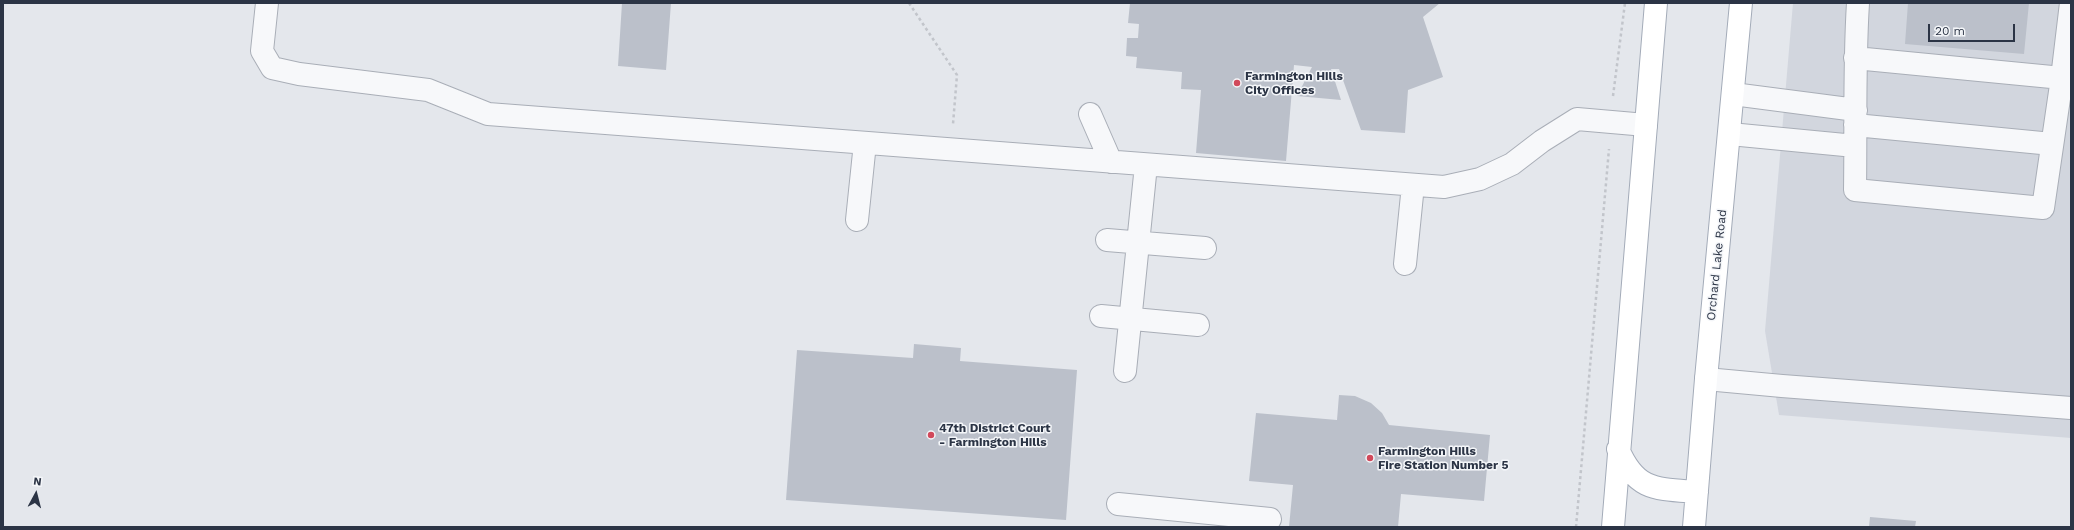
<!DOCTYPE html>
<style>
body{margin:0}
#map{position:relative;width:2074px;height:530px;overflow:hidden;background:#e4e7ec;font-family:"Work Sans",sans-serif}
canvas{display:block}
.frame{position:absolute;inset:0;border:4px solid #2b3445;pointer-events:none}
.north{position:absolute;left:16px;top:474px;width:40px;height:40px;-webkit-text-stroke:3px #f4f6f9;paint-order:stroke;rotate:7deg;font-size:11px;font-weight:700;line-height:16px;text-align:center;color:#2b3445}
.north::after{content:'';display:block;margin:auto;width:14px;height:18px;background:#2b3445;clip-path:polygon(50% 0,100% 100%,50% 72%,0 100%)}
.scale{position:absolute;left:1928px;top:24px;width:87px;height:18px;box-sizing:border-box;border:2px solid #2b3445;border-top:0;padding-left:5px;font-size:12px;line-height:14px;white-space:nowrap;color:#2b3445;-webkit-text-stroke:3px #f4f6f9;paint-order:stroke}
</style>
<div id="map">
<canvas width="2074" height="530"></canvas>
<div class="frame"></div>
<div class="north">N</div>
<div class="scale">20 m</div>
</div>
<script>
const c = document.querySelector('canvas').getContext('2d');
c.lineJoin = 'round';
function fillPath(path, color) {
  c.fillStyle = color;
  c.fill(path, 'evenodd');
}
function stroke(path, color, width, dash) {
  c.strokeStyle = color;
  c.lineWidth = width;
  c.lineCap = dash ? 'butt' : 'round';
  c.setLineDash(dash || []);
  c.stroke(path);
}
function drawText(font, color, halo, rows, align = 'center') {
  c.font = font + ' "Work Sans",sans-serif';
  c.lineWidth = 3;
  c.setLineDash([]);
  c.textBaseline = 'middle';
  c.strokeStyle = halo;
  c.fillStyle = color;
  for (const [text, x, y, turn = 0] of rows) {
    c.save();
    c.translate(x, y);
    c.rotate((+turn || 0) * Math.PI / 180);
    c.textAlign = isNaN(turn) ? turn : align;
    if (halo) c.strokeText(text, 0, 0);
    c.fillText(text, 0, 0);
    c.restore();
  }
}
fillPath(new Path2D(`
 M1793,3H2071V438L1779,415L1765,331Z`), '#d2d6de');
fillPath(new Path2D(`
 M622,3H671L666,70L618,66Z
 M1130,3H1440L1423,17L1443,77L1408,90L1405,133L1361,130L1339,69H1331L1341,100L1297,96L1312,67L1294,65L1286,161L1196,153L1201,90L1181,89L1182,72L1136,68L1137,57L1126,56L1127,38H1138L1139,24L1128,23Z
 M1908,3H2029L2024,54L1905,44Z
 M914,344L961,348L960,361L1077,370L1066,520L786,500L797,350L913,358Z
 M1339,395L1355,396L1371,403L1382,413L1389,425L1490,435L1484,501L1401,494L1398,527H1289L1293,485L1249,481L1256,413L1337,420Z
 M1870,517L1916,521L1915,527H1869Z`), '#bbc0ca');
const minor = new Path2D(`
 M267,3L262,51L272,68L299,74L428,90L488,114L1444,187L1480,179L1512,164L1542,141L1577,119L1646,125
 M1858,3C1854,65 1856,128 1855,190L2043,208L2062,78
 M1855,58L2062,78L2071,3
 M1733,94L1856,110
 M1090,114L1111,162
 M1855,125L2052,144
 M1730,134L1855,146
 M857,220L865,143
 M1107,240L1205,248
 M1405,264L1413,185
 M1101,316L1198,325
 M1125,371L1146,165
 M1706,379L1782,386L2071,408
 M1118,504L1270,519`);
const major = new Path2D(`
 M1618,449C1636,491 1656,489 1697,492
 M1613,527L1656,3
 M1694,527L1706,379L1741,3`);
stroke(minor, '#a9aeb7', 24);
stroke(major, '#a3abb8', 24);
stroke(new Path2D(`
 M909,3L957,75L953,124
 M1613,96L1625,3
 M1576,527L1609,149`), '#c2c5cb', 2.5, [3, 3]);
stroke(minor, '#f7f8fa', 22);
stroke(major, '#fff', 22);
for (const [x, y, r, color] of [
 [1237,83,4,"#d1495b"],
 [931,435,4,"#d1495b"],
 [1370,458,4,"#d1495b"]
]) {
  const dot = new Path2D();
  dot.arc(x, y, r, 0, 2 * Math.PI);
  c.fillStyle = color;
  c.fill(dot);
  stroke(dot, '#f4f6f9', 1.5);
}
drawText('bold 12px', '#2b3445', '#f4f6f9', [
 ["Farmington Hills",1245,76],
 ["City Offices",1245,90],
 ["47th District Court",939,428],
 ["- Farmington Hills",939,442],
 ["Farmington Hills",1378,451],
 ["Fire Station Number 5",1378,465]
], 'left');
drawText('12px', '#2b3445', '#f4f6f9', [
 ["Orchard Lake Road",1717,265,-84]
]);
</script>
